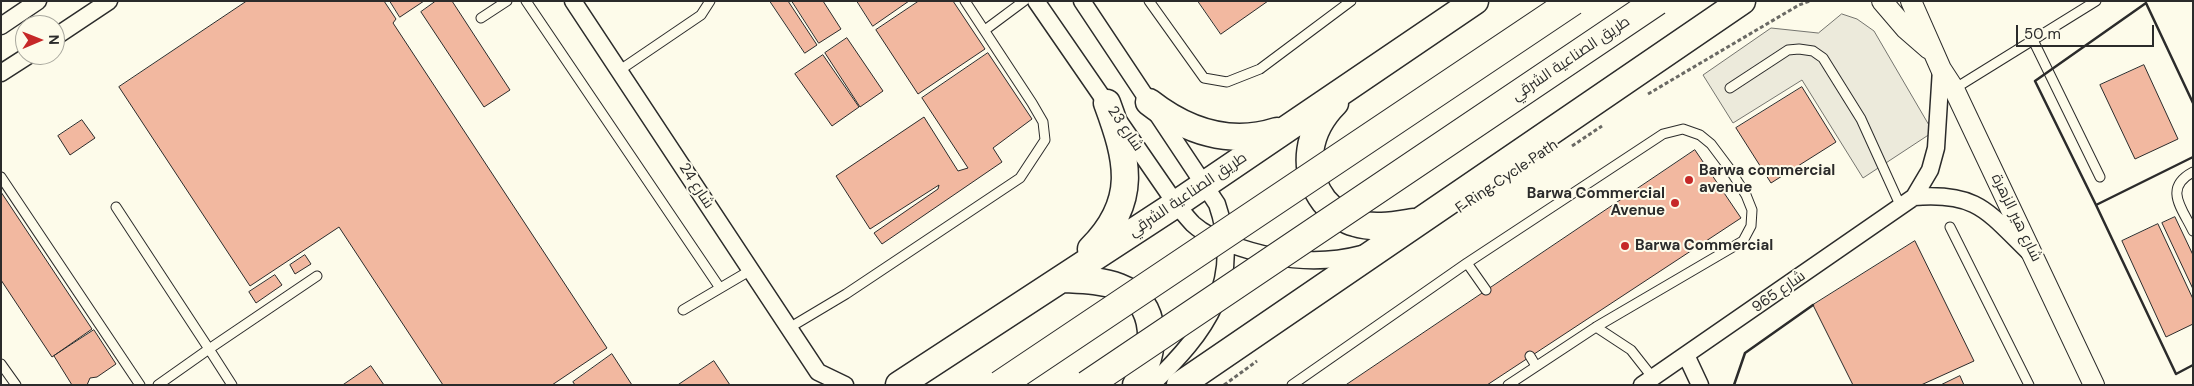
<!DOCTYPE html>
<meta charset="utf-8">
<style>
body{margin:0}
#map{position:relative;width:2194px;height:386px;overflow:hidden;background:#fdfbea;font-family:"DM Sans",sans-serif}
canvas{display:block}
.frame{position:absolute;inset:0;border:2px solid #2b2b2b;pointer-events:none}
.north{position:absolute;left:15px;top:15px;width:50px;height:50px;box-sizing:border-box;background:#fdfbea;border:1px solid #a9a89e;border-radius:50%;rotate:89deg;font-size:14px;font-weight:700;line-height:20px;text-align:center;color:#2b2b2b}
.north::after{content:'';display:block;margin:auto;width:18px;height:22px;background:#c62828;clip-path:polygon(50% 0,100% 100%,50% 72%,0 100%)}
.scale{position:absolute;left:2016px;top:25px;width:138px;height:22px;box-sizing:border-box;border:2px solid #2b2b2b;border-top:0;padding-left:6px;font-size:15px;line-height:18px;white-space:nowrap;color:#2b2b2b;-webkit-text-stroke:4px #fdfbea;paint-order:stroke}
</style>
<div id="map">
<canvas width="2194" height="386"></canvas>
<div class="frame"></div>
<div class="north">N</div>
<div class="scale">50 m</div>
</div>
<script>
const c = document.querySelector('canvas').getContext('2d');
c.lineJoin = 'round';
function fillPath(path, color) {
  c.fillStyle = color;
  c.fill(path, 'evenodd');
}
function stroke(path, color, width, dash) {
  c.strokeStyle = color;
  c.lineWidth = width;
  c.lineCap = dash ? 'butt' : 'round';
  c.setLineDash(dash || []);
  c.stroke(path);
}
function drawText(font, color, halo, rows, align = 'center') {
  c.font = font + ' "DM Sans",Cairo,sans-serif';
  c.lineWidth = 4;
  c.setLineDash([]);
  c.textBaseline = 'middle';
  c.strokeStyle = halo;
  c.fillStyle = color;
  for (const [text, x, y, turn = 0] of rows) {
    c.save();
    c.translate(x, y);
    c.rotate((+turn || 0) * Math.PI / 180);
    c.textAlign = isNaN(turn) ? turn : align;
    if (halo) c.strokeText(text, 0, 0);
    c.fillText(text, 0, 0);
    c.restore();
  }
}
const parking = new Path2D(`
 M1842,14L1857,19L1874,31L1933,132L1863,178L1802,80L1733,123L1703,75L1771,28L1818,33Z`);
fillPath(parking, '#eceadb');
stroke(parking, '#74746e', 1);
const building = new Path2D(`
 M247,1H384L396,19L393,23L607,348L552,385H443L339,227L250,286L119,87Z
 M390,1H424L400,17Z
 M436,1H452L510,90L484,107L421,12Z
 M770,1H788L817,45L805,53Z
 M792,1H823L841,29L819,43Z
 M857,1H909L873,26Z
 M919,1H953L985,49L918,94L876,30Z
 M1198,1H1268L1221,34Z
 M847,38L883,91L860,107L825,53Z
 M988,53L1032,119L993,148L1002,162L882,244L874,233L938,189L939,185L870,229L836,176L924,117L958,171L968,168L922,98Z
 M823,55L859,107L832,126L795,74Z
 M2144,65L2178,139L2135,159L2100,85Z
 M1802,87L1836,142L1771,183L1736,128Z
 M82,120L95,138L70,155L58,136Z
 M1695,150L1741,218L1487,385H1346Z
 M1,192L92,329L52,357L1,280Z
 M2175,217L2193,255V289L2162,223Z
 M2158,224L2193,299V324L2166,337L2122,241Z
 M1915,241L1974,361L1921,385H1853L1813,305Z
 M305,255L311,264L295,274L290,265Z
 M275,275L282,285L256,303L249,292Z
 M94,330L116,364L97,377L90,378L87,385H72L54,356Z
 M612,354L632,385H575L573,382Z
 M714,361L730,385H678Z
 M371,366L384,385H343Z
 M1960,376L1964,385H1941Z`);
fillPath(building, '#f2b8a0');
stroke(building, '#2b2b2b', 1);
const service = new Path2D(`
 M526,1L720,288
 M1149,1L1204,78L1227,82L1260,69L1351,1
 M481,18L507,1
 M985,30L1024,1
 M2033,40L2100,177
 M620,70L701,15L710,1
 M1730,88L1788,50L1799,49L1813,51L1823,58L1861,119L1901,207
 M1954,89L2096,1
 M2193,172C2163,188 2182,208 2193,231
 M1,177L140,385
 M116,207L209,349L317,276
 M1950,227L2029,385
 M1467,263L1486,290
 M683,310L751,270
 M1596,327L1631,350L1653,378
 M789,328L846,294L1020,178L1045,140L1043,122L1032,103L965,1
 M1530,356L1536,366
 M1,364L16,385
 M158,385L209,349L232,385
 M1292,385L1467,263L1663,134L1683,129L1700,135L1711,144L1729,168L1746,195L1752,210L1751,226L1743,241L1596,327L1508,385`);
const minor = new Path2D(`
 M573,1L818,372L845,385
 M1036,1L1176,204C1181,210 1187,218 1193,224C1204,234 1217,239 1230,244C1273,260 1317,266 1362,254
 M1082,1L1217,204C1244,282 1206,333 1151,385
 M1,26L38,1
 M55,37L109,1
 M1,73L29,55
 M1914,197C1977,192 1987,211 2029,252
 M1686,355L1700,385
 M1642,385L1914,197L1930,170L1936,148L1941,69`);
const tertiary = new Path2D(`
 M1882,1L1906,29L1929,49
 M1911,1L1941,69L1954,89L2094,385`);
const primary = new Path2D(`
 M1149,102C1186,131 1230,146 1277,131
 M1335,103C1308,130 1300,169 1324,201C1332,210 1343,220 1355,223C1374,229 1394,225 1413,222
 M1091,249C1139,201 1128,160 1107,103
 M1062,279C1080,280 1101,280 1119,287C1160,302 1157,353 1136,385
 M899,385L1176,204L1475,1
 M1180,385L1742,1`);
stroke(service, '#2b2b2b', 11);
stroke(minor, '#2b2b2b', 19);
stroke(tertiary, '#2b2b2b', 22);
stroke(primary, '#2b2b2b', 29);
stroke(new Path2D(`
 M1648,94L1799,5L1810,1
 M1572,146L1602,126
 M1224,385L1257,361`), '#6a6964', 3, [4, 2.5]);
stroke(service, '#fdfbea', 9);
stroke(minor, '#fdfbea', 16);
stroke(tertiary, '#fdfbea', 20);
stroke(primary, '#fdfbea', 26);
const trunkBridge = new Path2D(`
 M1000,385L1573,1
 M1087,385L1657,1`);
stroke(trunkBridge, '#2b2b2b', 30, []);
stroke(trunkBridge, '#fdfbea', 28);
stroke(new Path2D(`
 M2193,157L2096,205L2176,374L2193,365
 M2096,205L2035,81L2146,3L2193,103
 M1734,385L1745,353L1813,305`), '#2b2b2b', 2.5);
for (const [x, y, r, color] of [
 [1689,180,5,"#c62828"],
 [1675,203,5,"#c62828"],
 [1625,246,5,"#c62828"]
]) {
  const dot = new Path2D();
  dot.arc(x, y, r, 0, 2 * Math.PI);
  c.fillStyle = color;
  c.fill(dot);
  stroke(dot, '#fdfbea', 2);
}
drawText('15px', '#2b2b2b', '#fdfbea', [
 ["طريق الصناعية الشرقي",1571,59,-34],
 ["شارع 23",1125,129,56],
 ["F Ring Cycle Path",1507,177,-34],
 ["شارع 24",696,186,57],
 ["طريق الصناعية الشرقي",1188,195,-34],
 ["شارع هير الزهرة",2016,218,64],
 ["شارع 965",1779,292,-35]
]);
drawText('bold 15px', '#2b2b2b', '#fdfbea', [
 ["Barwa commercial",1699,171],
 ["avenue",1699,188],
 ["Barwa Commercial",1665,194,"right"],
 ["Avenue",1665,211,"right"],
 ["Barwa Commercial",1635,246]
], 'left');
</script>
